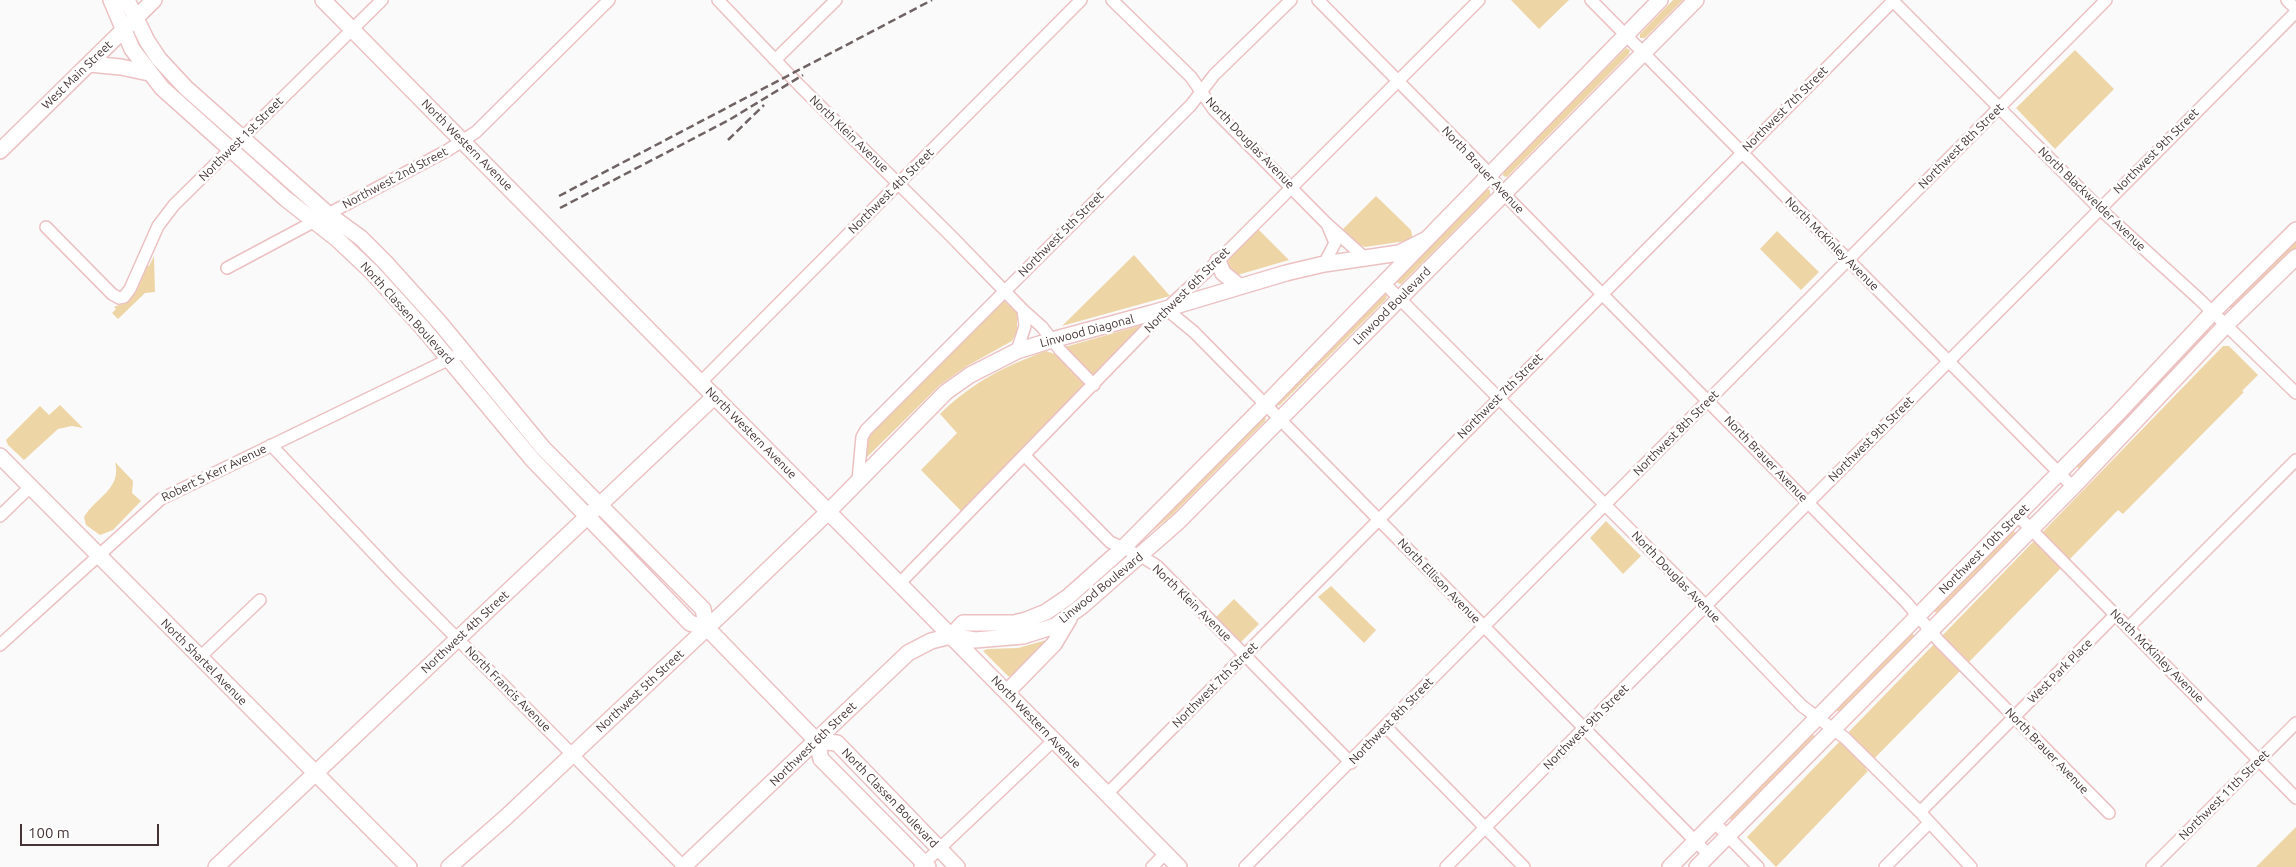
<!DOCTYPE html>
<style>
body{margin:0}
#map{position:relative;width:2296px;height:867px;overflow:hidden;background:#fafafa;font-family:Ubuntu,sans-serif}
canvas{display:block}
.scale{position:absolute;left:20px;top:824px;width:139px;height:22px;box-sizing:border-box;border:2px solid #453435;border-top:0;padding-left:6px;font-size:15px;line-height:18px;white-space:nowrap;color:#453435;-webkit-text-stroke:4px #fff;paint-order:stroke}
</style>
<div id="map">
<canvas width="2296" height="867"></canvas>
<div class="scale">100 m</div>
</div>
<script>
const c = document.querySelector('canvas').getContext('2d');
c.lineJoin = 'round';
function fillPath(path, color) {
  c.fillStyle = color;
  c.fill(path, 'evenodd');
}
function stroke(path, color, width, dash) {
  c.strokeStyle = color;
  c.lineWidth = width;
  c.lineCap = dash ? 'butt' : 'round';
  c.setLineDash(dash || []);
  c.stroke(path);
}
function drawText(font, color, halo, rows, align = 'center') {
  c.font = font + ' Ubuntu,sans-serif';
  c.lineWidth = 5;
  c.setLineDash([]);
  c.textBaseline = 'middle';
  c.strokeStyle = halo;
  c.fillStyle = color;
  for (const [text, x, y, turn = 0] of rows) {
    c.save();
    c.translate(x, y);
    c.rotate((+turn || 0) * Math.PI / 180);
    c.textAlign = isNaN(turn) ? turn : align;
    if (halo) c.strokeText(text, 0, 0);
    c.fillText(text, 0, 0);
    c.restore();
  }
}
fillPath(new Path2D(`
 M1511,0H1569L1539,29Z
 M1673,0H1683L1645,38H1640V34Z
 M1626,48L1630,50L1629,54L1507,177L1503,176L1504,171Z
 M2075,50L2114,89L2055,149L2016,108Z
 M1486,189L1490,190V195L1401,284L1398,283L1396,281Z
 M1376,196L1411,230L1413,240L1365,247L1355,243L1342,230Z
 M1258,229L1289,260L1234,276L1226,264L1227,261Z
 M1777,231L1819,272L1801,290L1760,249Z
 M2296,238V249L2236,309L2230,308L2228,306Z
 M1134,255L1170,296L1062,326Z
 M154,256L155,292L145,293L118,319L112,313L116,309L114,307L124,303L131,297L147,265L149,266Z
 M1383,293L1387,295L1386,299L1280,405L1275,406Z
 M1003,300L1017,313V331L1012,341L967,366L940,385L866,458V437Z
 M1142,325L1094,376L1063,347H1065Z
 M2207,328L2211,331L2081,469L2078,468L2077,465Z
 M2223,346H2229L2258,375L2242,391L2244,392L2123,514L2118,510L1865,768L1868,771L1776,867L1747,837Z
 M1046,351L1055,354L1085,385L961,511L921,470L957,433L940,414C971,383 1005,366 1046,351Z
 M60,405L83,428L72,426L58,429L24,460L8,445L6,440L40,406L49,415Z
 M1264,415L1266,417L1265,421L1172,515L1137,544Z
 M115,462L133,481L132,493L141,501L113,530L100,535L86,525L84,517C96,497 122,489 115,462Z
 M1606,521L1641,556L1623,574L1590,538Z
 M2010,531L2015,532L2016,534L1939,613L1935,612L1934,609Z
 M1331,586L1376,630L1364,643L1318,597Z
 M1234,599L1259,624L1241,642L1216,617Z
 M1912,633L1915,637L1841,712L1837,711L1836,708Z
 M1050,639L1013,677L1008,676L983,651L987,649L1018,648Z
 M1812,733L1815,737L1733,821L1730,819L1729,816Z
 M2296,827V867H2256Z`), '#eed5a5');
const minor = new Path2D(`
 M718,0L799,85L953,238L1023,310L1042,327L1060,350L1094,385
 M1112,0L1191,77L1214,110L1326,223L1365,258
 M1318,0L1482,166L1510,200L1602,294L1906,602L1939,641L2109,813
 M1591,0L2073,487
 M1892,0L2099,208L2199,299L2296,393
 M2287,0L2296,9
 M776,59L836,0
 M46,227L112,294L119,298L124,297L130,289L158,226L174,205L382,0
 M1324,264L1335,243L1328,226
 M227,268L448,150L476,132L609,0
 M1384,283L1698,598L1802,706L1845,738L1920,812L1971,867
 M1166,309L1194,332L1709,855
 M1017,351L1025,326L1023,310
 M701,382L1081,0
 M271,445L400,581L684,867
 M1025,456L1110,542L1141,556L1157,566L1351,763
 M858,480L862,437L866,430L1191,105L1214,75L1291,0
 M2017,515L2296,798
 M0,516L30,487
 M899,584L1166,309L1218,261L1479,0
 M2128,628L2296,460
 M0,645L161,499L464,352
 M199,658L260,600
 M1386,727L1524,867
 M1107,794L1894,0
 M1920,812L2115,615
 M1714,822L1758,867
 M920,867L1054,740
 M1152,867L1166,853
 M1245,867L2106,0
 M1446,867L2296,12
 M1885,867L1929,823
 M2152,867L2296,723`);
const major = new Path2D(`
 M111,0L132,49L162,88L286,199L337,239L372,272L422,327L532,459L690,623L707,628L807,731L817,741L821,759L928,867
 M127,0L147,41L159,59L186,88L328,214L361,238L385,262L440,323L543,448L703,609L707,628
 M323,0L1179,867
 M89,64L121,67L149,73
 M0,151L154,0
 M1218,261L1223,273L1239,286
 M0,456L409,867
 M951,636L963,623H1014L1026,620L1046,612L1068,597L1123,548L1265,405L1660,0
 M1007,692L1054,644L1069,619
 M817,741L837,743L957,867
 M216,867L715,396
 M449,867L505,818L726,610L828,512L946,392L970,375L1017,351L1052,340L1152,313L1286,273L1324,264L1399,253L1427,239
 M683,867L908,653L931,641L951,636L975,640L1023,636L1055,626L1082,606L1179,521L1696,0
 M1670,867L2118,413L2213,312L2296,230
 M1697,867L2073,487L2226,325L2296,257`);
stroke(minor, '#ecc1c3', 14);
stroke(major, '#ecc1c3', 18);
stroke(minor, '#fff', 11);
stroke(major, '#fff', 15);
stroke(new Path2D(`
 M728,140L764,105
 M559,196L932,0
 M560,208L729,120L803,75`), '#706364', 2.5, [8, 4]);
drawText('12px', '#453435', '#fff', [
 ["West Main Street",77,75,-44],
 ["Northwest 7th Street",1785,109,-45],
 ["North Klein Avenue",849,134,44],
 ["Northwest 1st Street",241,139,-45],
 ["North Douglas Avenue",1250,143,46],
 ["North Western Avenue",467,145,45],
 ["Northwest 8th Street",1961,146,-45],
 ["Northwest 9th Street",2156,151,-45],
 ["North Brauer Avenue",1483,170,47],
 ["Northwest 2nd Street",395,178,-28],
 ["Northwest 4th Street",891,191,-45],
 ["North Blackwelder Avenue",2092,199,44],
 ["Northwest 5th Street",1061,234,-45],
 ["North McKinley Avenue",1832,244,45],
 ["Northwest 6th Street",1187,290,-45],
 ["Linwood Boulevard",1392,306,-45],
 ["North Classen Boulevard",407,313,48],
 ["Linwood Diagonal",1087,331,-15],
 ["Northwest 7th Street",1500,396,-45],
 ["North Western Avenue",751,433,45],
 ["Northwest 8th Street",1676,433,-45],
 ["Northwest 9th Street",1871,439,-45],
 ["North Brauer Avenue",1766,459,46],
 ["Robert S Kerr Avenue",214,473,-26],
 ["Northwest 10th Street",1984,549,-45],
 ["North Douglas Avenue",1676,577,46],
 ["North Ellison Avenue",1439,581,46],
 ["Linwood Boulevard",1101,588,-39],
 ["North Klein Avenue",1192,603,44],
 ["Northwest 4th Street",465,632,-43],
 ["North McKinley Avenue",2157,656,45],
 ["North Shartel Avenue",204,662,45],
 ["West Park Place",2060,671,-45],
 ["Northwest 7th Street",1215,685,-45],
 ["North Francis Avenue",508,689,45],
 ["Northwest 5th Street",640,691,-43],
 ["Northwest 8th Street",1391,721,-46],
 ["North Western Avenue",1036,722,46],
 ["Northwest 9th Street",1586,727,-45],
 ["Northwest 6th Street",813,744,-44],
 ["North Brauer Avenue",2047,751,46],
 ["Northwest 11th Street",2224,795,-45],
 ["North Classen Boulevard",890,798,46]
]);
</script>
